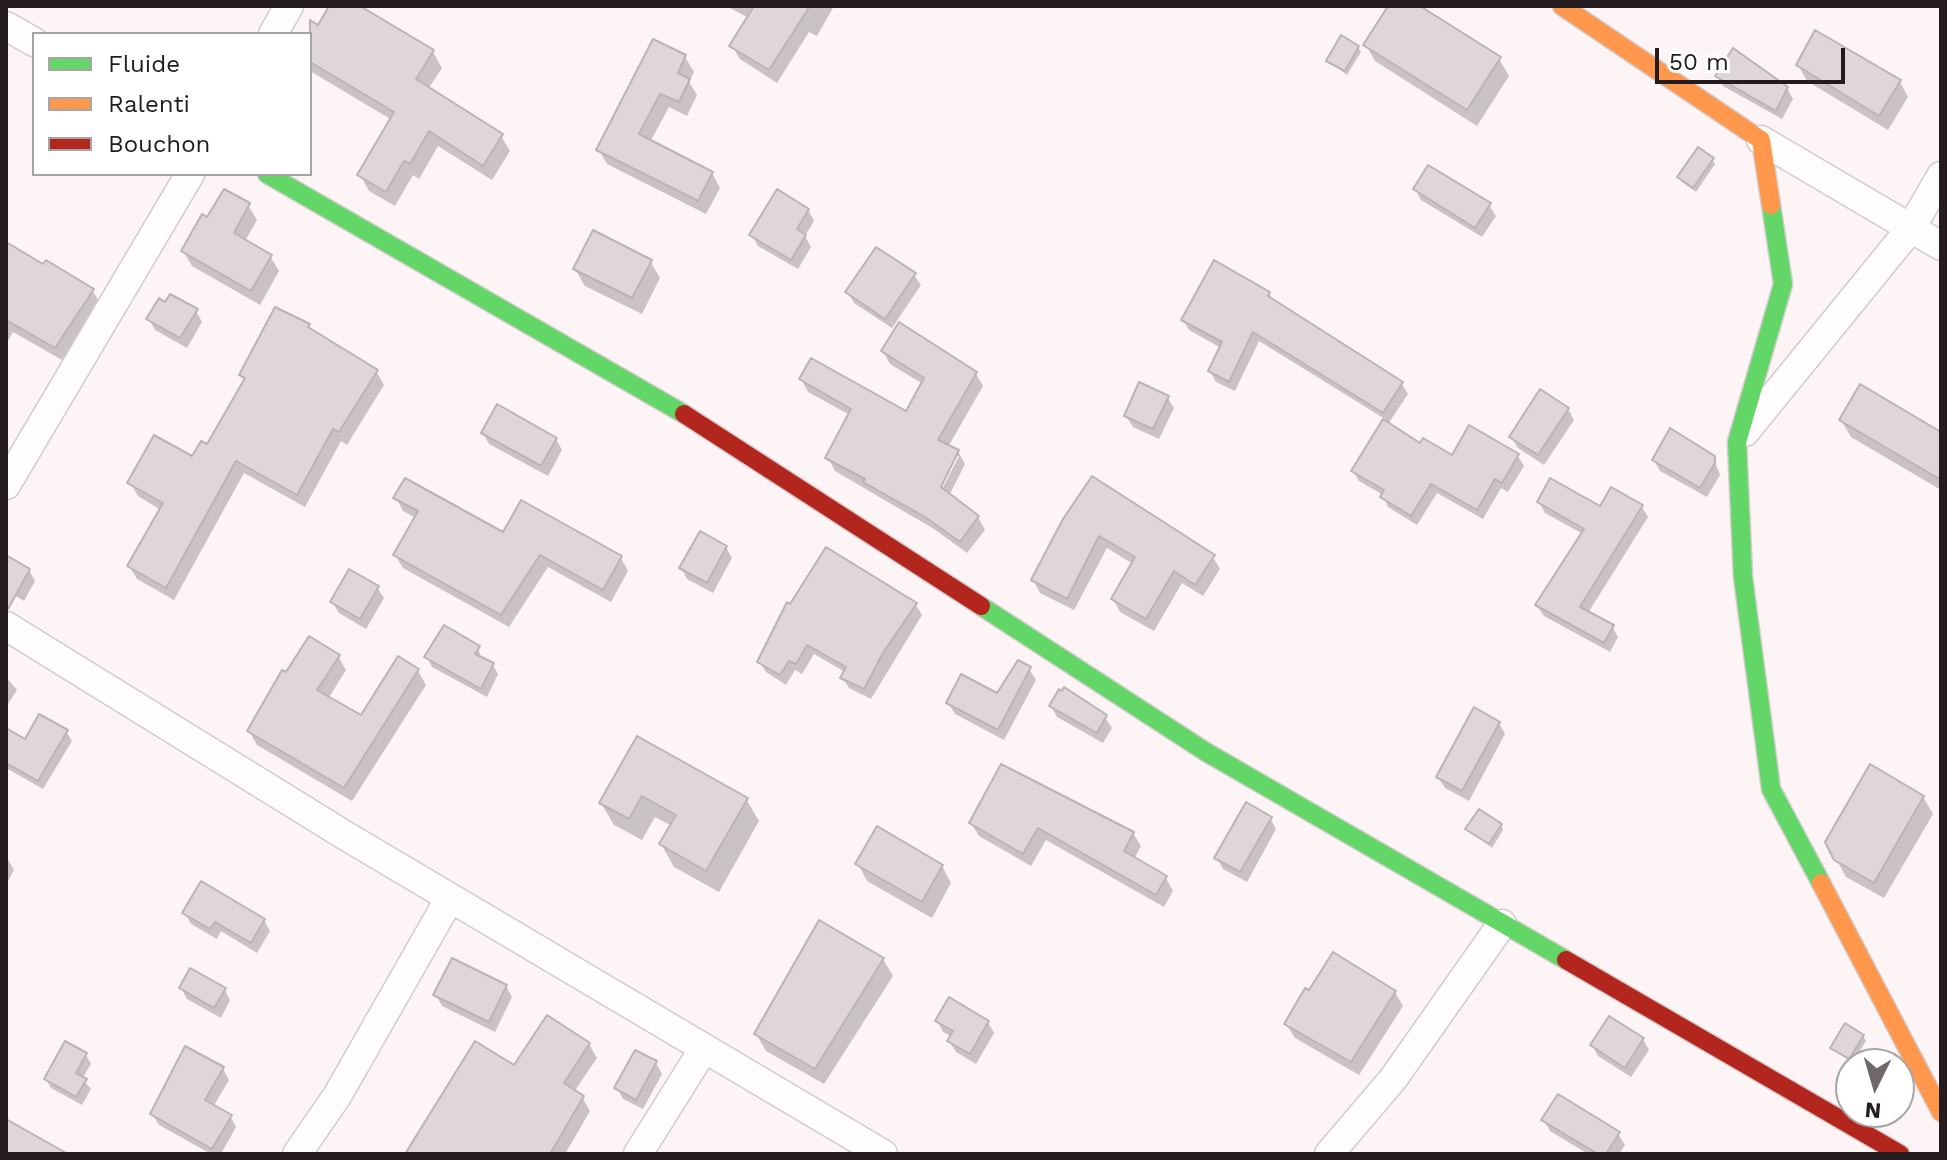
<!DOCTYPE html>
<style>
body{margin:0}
#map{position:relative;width:1947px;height:1160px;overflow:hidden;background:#fcf4f5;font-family:"Work Sans",sans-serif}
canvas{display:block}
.frame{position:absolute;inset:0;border:8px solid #231b1d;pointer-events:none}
.legend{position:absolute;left:32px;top:32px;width:280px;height:144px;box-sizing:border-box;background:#fff;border:2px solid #a7a4a5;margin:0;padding:10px 14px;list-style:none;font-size:24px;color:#231b1d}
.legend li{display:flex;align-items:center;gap:16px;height:40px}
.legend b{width:40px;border:2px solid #a7a4a5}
.north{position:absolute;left:1835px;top:1048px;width:80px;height:80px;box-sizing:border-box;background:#fff;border:2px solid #a7a4a5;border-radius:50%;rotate:185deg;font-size:22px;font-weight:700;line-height:32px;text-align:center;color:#231b1d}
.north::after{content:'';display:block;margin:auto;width:28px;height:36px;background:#6f6769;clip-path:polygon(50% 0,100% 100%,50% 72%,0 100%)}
.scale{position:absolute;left:1655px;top:48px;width:190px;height:36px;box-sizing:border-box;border:4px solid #231b1d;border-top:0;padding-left:10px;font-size:24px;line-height:28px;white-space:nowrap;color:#231b1d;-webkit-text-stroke:6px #fff;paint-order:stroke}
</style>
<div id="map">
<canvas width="1947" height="1160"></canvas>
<div class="frame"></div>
<ul class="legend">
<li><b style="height:10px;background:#63d668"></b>Fluide</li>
<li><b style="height:10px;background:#ff974d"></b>Ralenti</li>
<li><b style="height:10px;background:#b3261e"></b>Bouchon</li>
</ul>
<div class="north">N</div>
<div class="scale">50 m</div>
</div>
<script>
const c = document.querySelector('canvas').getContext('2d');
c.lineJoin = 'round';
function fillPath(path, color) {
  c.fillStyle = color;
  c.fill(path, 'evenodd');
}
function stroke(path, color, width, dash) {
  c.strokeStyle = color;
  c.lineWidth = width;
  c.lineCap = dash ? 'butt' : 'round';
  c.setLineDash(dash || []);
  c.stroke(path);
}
fillPath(new Path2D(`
 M331,6H357L433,52L442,68L428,89L501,136L510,151L492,180L438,146L419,179L413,175L395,206L369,191L360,175L392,120L310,71V36Z
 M726,6H834L817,36L809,32L777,83L740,59L732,46L749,18Z
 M1391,6H1416L1499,59L1509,76L1477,126L1375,61L1366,45Z
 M1358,47L1361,52L1347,75L1329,61Z
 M685,57L694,72L689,82L697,95L687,116L669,107L650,142L712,173L720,188L706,214L607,164L599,150Z
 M1798,65L1900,82L1908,97L1888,130L1807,81Z
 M1717,76L1787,88L1793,99L1782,119L1723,86Z
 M1712,160L1715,164L1696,192L1682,182L1679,177Z
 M1415,189L1489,205L1496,216L1482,237L1421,200Z
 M248,205L257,220L245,241L270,256L279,271L260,305L192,266L183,251L208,220Z
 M808,210L814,221L805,236L811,247L798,269L758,246L752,235Z
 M6,245L92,290L100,303L62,360L13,332L6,344Z
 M650,261L660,278L642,314L585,286L575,269Z
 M914,275L921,285L892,328L854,303L848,292Z
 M1269,293L1274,303L1402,384L1408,394L1388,424L1421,446L1453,458L1518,456L1524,466L1508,492L1501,488L1483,519L1437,493L1417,525L1388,507L1383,495L1359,481L1353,471L1385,419L1259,341L1235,391L1216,382L1210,371L1221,348L1189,330L1183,320Z
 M196,311L202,322L187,348L155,330L149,319Z
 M308,326L376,371L384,385L347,445L341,441L305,507L244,473L174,600L137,579L129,566L161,510L138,496L130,483L193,459L208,447L245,382L241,375Z
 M883,351L976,374L983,386L948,447L958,451L965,464L949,496L978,517L985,530L967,553L934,529L835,471L828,458L850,415L808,392L801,379L907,413L923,384L890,364ZM954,456H959L938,497L934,495Z
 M1167,397L1174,408L1159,439L1133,427L1126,416Z
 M1568,409L1574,420L1544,465L1518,448L1511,437Z
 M1841,420L1941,434V490L1851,437Z
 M483,433L556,439L562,450L548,476L489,444Z
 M1713,457L1720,475L1707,497L1660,471L1654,460Z
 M396,498L504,535L621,558L628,571L611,602L548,567L509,627L403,568L395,555L416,518L403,511Z
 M1539,502L1600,508L1642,507L1648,517L1588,613L1612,626L1618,637L1610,652L1544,616L1537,606L1583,534L1545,513Z
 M1064,520L1213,557L1220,569L1203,596L1182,583L1154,631L1120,612L1113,599L1133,564L1107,548L1074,610L1040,593L1033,580Z
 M726,547L732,558L713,593L687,579L681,568Z
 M6,557L29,570L35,581L24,601L6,590Z
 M377,587L384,598L366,629L339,613L332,602Z
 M916,605L922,615L871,699L849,688L843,678L845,672L814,654L802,674L795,670L786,685L766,672L759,661Z
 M478,648L482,660L493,665L498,674L487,697L432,667L427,657Z
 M338,656L346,670L328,699L362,718L418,671L426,685L352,801L257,745L249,731L287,675Z
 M1029,669L1036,680L1004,740L955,714L948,703L997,696Z
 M6,677L17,690L6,707Z
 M1051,706L1105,717L1112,728L1103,743L1057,717Z
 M1499,723L1505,734L1469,801L1445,788L1438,777Z
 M6,731L25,742L66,731L72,741L43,789L6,768Z
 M638,738L746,799L759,821L719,892L674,867L661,844L672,826L655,817L642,840L614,825L601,803Z
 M1923,797L1933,814L1884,898L1846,877L1827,842Z
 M1270,818L1276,829L1247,882L1223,869L1217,858Z
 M971,823L1133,833L1141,846L1134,859L1166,878L1173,891L1164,907L1046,840L1031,866L979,836Z
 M1501,825L1503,830L1492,848L1468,829Z
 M6,856L14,870L6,885Z
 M858,864L942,866L951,883L932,918L867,881Z
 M185,913L264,920L270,931L257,953L221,931L217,939L191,924Z
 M883,959L893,976L824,1084L766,1051L756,1034Z
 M506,986L512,997L495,1032L442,1006L436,995Z
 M181,988L224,989L230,1000L221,1018L187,999Z
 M1395,992L1403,1006L1359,1075L1295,1038L1286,1024Z
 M937,1021L988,1022L994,1033L976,1064L956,1052L949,1041L952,1037L943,1032Z
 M1863,1036L1866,1041L1852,1063L1832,1048Z
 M1643,1039L1649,1050L1631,1077L1598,1056L1592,1045Z
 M589,1044L597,1058L574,1092L582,1097L590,1111L565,1154H405L514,1068Z
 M86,1055L91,1064L82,1079L91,1089L82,1105L51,1088L46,1079Z
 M656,1063L662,1074L643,1109L623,1099L617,1088Z
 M223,1069L229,1080L213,1107L230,1116L236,1127L221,1154H211L159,1125L152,1114Z
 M1544,1120L1618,1134L1625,1145L1619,1154H1588L1550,1131Z`), '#0003');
const building = new Path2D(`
 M329,6H360L434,50L416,79L503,134L483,166L429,131L410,164L404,161L386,192L357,175L394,112L310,62V20L318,25Z
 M754,6H810L769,70L729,46Z
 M1388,6H1420L1501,57L1467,110L1363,45Z
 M1815,30L1901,80L1879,116L1796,65Z
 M1341,35L1359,46L1345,71L1326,61Z
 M653,39L686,55L678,73L690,79L679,102L660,94L639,134L713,172L698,201L596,150Z
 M1733,48L1788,87L1776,111L1715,76Z
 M1698,147L1714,158L1693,188L1677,177Z
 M1428,165L1491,203L1475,228L1413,189Z
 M224,189L250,203L234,233L272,255L251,291L181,251L202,214L207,217Z
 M777,189L809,209L797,229L806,235L791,260L749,235Z
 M593,230L652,260L632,298L573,269Z
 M6,242L43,264L46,260L94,289L55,348L6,320Z
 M876,247L916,273L885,319L845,292Z
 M1214,260L1270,292L1268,296L1403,382L1383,413L1253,332L1229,382L1208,371L1222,342L1181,320Z
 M170,294L198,309L180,338L146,319L159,298L165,302Z
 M275,307L310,324L308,327L378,370L339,432L333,429L297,495L236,461L166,588L127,566L163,503L127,483L154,435L192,456L201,441L207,444L245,378L239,375Z
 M899,322L977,372L938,440L959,450L941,487L979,516L960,542L925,517L863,482L865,479L825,458L851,409L799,379L811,358L906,411L924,378L881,351Z
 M1139,382L1169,396L1153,429L1124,416Z
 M1860,384L1941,432V480L1839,420Z
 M1540,389L1569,408L1538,455L1509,437Z
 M497,404L557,438L541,466L481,433Z
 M1383,419L1420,443L1423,438L1452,455L1469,425L1519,454L1502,483L1495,479L1477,510L1431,484L1411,516L1380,497L1384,490L1351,471Z
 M1670,428L1715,456V463L1700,488L1652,460Z
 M1092,476L1215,555L1195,585L1174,571L1146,619L1111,599L1135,557L1099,536L1067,599L1031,580L1063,519Z
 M405,478L503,532L521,500L622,556L603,590L540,555L501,615L393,555L418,511L393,498Z
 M1550,478L1600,506L1611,487L1643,505L1580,607L1614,625L1604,643L1535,605L1584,529L1537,502Z
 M700,531L727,546L707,583L679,568Z
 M826,547L917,603L883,653L864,689L840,678L846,667L807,645L796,664L789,661L780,675L757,662L787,602L790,604Z
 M6,555L30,569L8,609H6Z
 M349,569L379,586L360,619L330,602Z
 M444,625L480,646L475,654L494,663L481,689L424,657Z
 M309,636L340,655L317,690L361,715L398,656L419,669L344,788L247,731L282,670L286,672Z
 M1018,660L1031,667L998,730L946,703L961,674L997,693Z
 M1064,687L1107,715L1097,733L1049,706L1059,689L1062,691Z
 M1474,707L1500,722L1462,791L1436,777Z
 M39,714L68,730L38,781L6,763V728L25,739Z
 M637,736L748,798L706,871L659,844L676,815L642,796L629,819L599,803Z
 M1001,764L1134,832L1124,851L1167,876L1156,895L1038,828L1023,854L969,823Z
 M1870,764L1924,796L1874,883L1834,860L1825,842Z
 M1246,802L1272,817L1240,872L1214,858Z
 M1479,809L1502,824L1489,844L1465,829Z
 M877,826L943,865L922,902L855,864Z
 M201,881L265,919L251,943L215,922L210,929L182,913Z
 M819,920L884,958L815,1069L754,1034Z
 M1333,952L1396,991L1351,1062L1284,1024L1305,988L1309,990Z
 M452,958L507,985L489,1022L433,995Z
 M190,968L226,988L214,1008L179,988Z
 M949,997L989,1021L970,1054L947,1041L953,1031L935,1021Z
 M547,1015L590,1043L564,1083L584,1096L550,1154H405L475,1041L514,1065Z
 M1609,1016L1644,1038L1625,1068L1590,1045Z
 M1845,1023L1864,1035L1849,1059L1830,1048Z
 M65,1041L87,1053L76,1073L87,1079L76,1097L44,1079Z
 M185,1046L224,1067L205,1100L232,1115L212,1149L150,1114Z
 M635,1050L657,1061L636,1100L614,1088Z
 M1558,1094L1620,1132L1606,1154H1598L1541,1120Z
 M6,1119L68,1154H6Z`);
fillPath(building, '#ded6d7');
stroke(building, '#bbb4b5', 2);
const street = new Path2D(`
 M6,26L34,42
 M273,34L289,6
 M1761,140L1941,246
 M1745,432L1911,228L1941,176
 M6,485L190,174
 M6,626L346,836L883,1154
 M297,1154L337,1096L450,898
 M638,1154L703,1050
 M1329,1154L1393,1079L1502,924`);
const fast = new Path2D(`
 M267,174L684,414
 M1771,205L1783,284L1737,442L1743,577L1771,789L1821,883
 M981,606L1206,752L1566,960`);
const slow = new Path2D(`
 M1562,6L1761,140L1771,205
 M1821,883L1941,1112`);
const jam = new Path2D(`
 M684,414L981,606
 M1566,960L1900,1154`);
stroke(street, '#d3cbcc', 31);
stroke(fast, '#d3cbcc', 21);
stroke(slow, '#d3cbcc', 21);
stroke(jam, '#d3cbcc', 21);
stroke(street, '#fffdfe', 28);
stroke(fast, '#63d668', 18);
stroke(slow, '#ff974d', 18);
stroke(jam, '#b3261e', 18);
</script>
